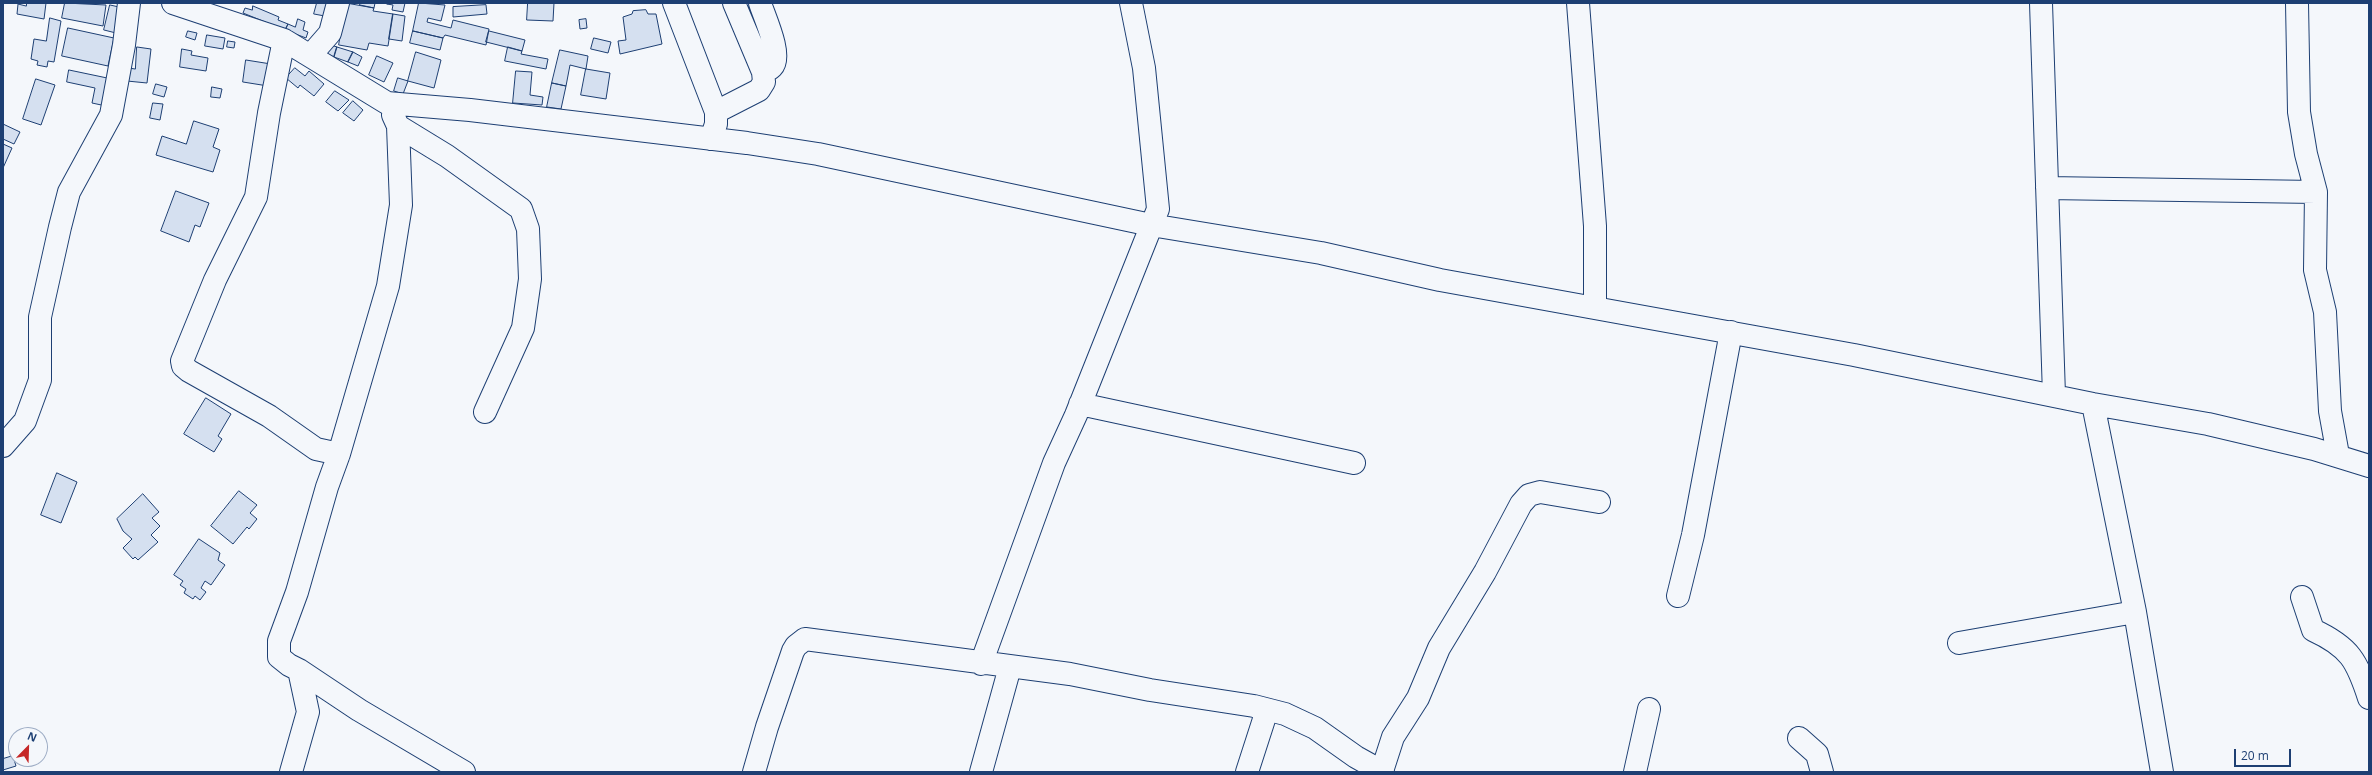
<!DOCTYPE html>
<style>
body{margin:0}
#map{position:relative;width:2372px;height:775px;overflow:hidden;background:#f4f7fb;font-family:"Open Sans",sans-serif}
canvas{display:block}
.frame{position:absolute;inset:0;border:4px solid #1d3f73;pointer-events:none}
.north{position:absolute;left:8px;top:727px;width:40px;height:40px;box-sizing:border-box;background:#f4f7fb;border:1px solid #9eadc5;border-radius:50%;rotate:23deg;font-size:11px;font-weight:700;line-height:16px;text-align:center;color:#1d3f73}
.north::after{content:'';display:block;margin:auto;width:14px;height:18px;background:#c62828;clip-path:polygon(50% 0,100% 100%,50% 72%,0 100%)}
.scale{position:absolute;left:2234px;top:749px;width:57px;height:18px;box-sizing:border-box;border:2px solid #1d3f73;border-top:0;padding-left:5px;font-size:12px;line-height:14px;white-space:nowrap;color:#1d3f73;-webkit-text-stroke:3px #f4f7fb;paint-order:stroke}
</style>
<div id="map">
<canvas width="2372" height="775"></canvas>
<div class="frame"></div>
<div class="north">N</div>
<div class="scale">20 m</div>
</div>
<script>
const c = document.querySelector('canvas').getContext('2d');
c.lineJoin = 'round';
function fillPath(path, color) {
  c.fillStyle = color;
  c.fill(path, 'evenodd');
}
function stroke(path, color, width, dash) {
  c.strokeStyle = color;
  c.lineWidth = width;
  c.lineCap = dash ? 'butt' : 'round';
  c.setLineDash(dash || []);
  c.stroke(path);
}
const building = new Path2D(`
 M27,3H46L44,19L17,14L18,4L26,6Z
 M65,3L106,5L103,26L62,18Z
 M317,3H334L330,17L314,14Z
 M346,3L374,8L373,11L393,14L388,46L369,43L367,50L339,45Z
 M360,3H375L374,8L360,5Z
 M405,3L403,12L392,10L393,5L387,4Z
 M419,3L445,5L441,21L428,18L427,22L451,28L453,20L489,29L486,45L445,35L443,38L413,31Z
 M528,3H554L553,21L527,20Z
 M110,5L119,7L116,33L104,30Z
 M486,5L487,14L453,17V7Z
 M253,6L279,17L278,20L288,24L285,30L243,13L245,8L252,10Z
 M646,10L648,14H656L662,44L620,54L618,41L626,40L623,17L632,14L633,11Z
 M393,14L405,16L402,41L389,39Z
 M50,18L61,21L54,62L48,61L47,67L37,65L38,61L31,59L34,39L46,41Z
 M298,19L305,22L303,30L308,32L306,38L285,30L288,24L295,27Z
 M586,19L587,28L580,29L579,20Z
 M68,28L114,38L108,66L62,56Z
 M188,31L197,33L195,40L186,37Z
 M413,31L443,38L440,50L410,43Z
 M489,31L525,40L522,51L486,42Z
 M207,35L225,38L223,49L205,46Z
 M594,38L611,42L608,53L591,49Z
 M228,41L235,42L234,48L227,47Z
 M328,44L337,47L334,57L324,52Z
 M137,47L151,49L147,83L127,81L129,68L135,69Z
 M337,47L353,52L348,62L334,57Z
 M508,47L522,51L521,54L548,59L546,69L505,61Z
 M182,49L192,51L191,55L208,58L206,71L180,67Z
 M560,50L588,56L586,69L570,65L566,86L552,83Z
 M353,52L362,57L358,66L348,62Z
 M416,52L441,60L434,88L408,81Z
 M377,56L393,63L384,82L369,75Z
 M246,60L271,64L268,86L243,82Z
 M295,68L305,76L309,71L324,84L314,96L300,85L298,88L286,78Z
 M586,69L610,73L606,99L581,95Z
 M69,70L112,79L106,106L92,103L95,88L67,82Z
 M516,71L532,72L530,95L543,97L542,105L513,103Z
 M398,78L408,81L403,94L394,91Z
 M36,79L55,85L41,125L23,119Z
 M552,83L566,86L561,109L547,107Z
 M156,84L167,87L164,97L153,94Z
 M212,87L222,89L220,98L211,97Z
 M335,91L349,100L338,111L326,102Z
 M353,101L363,110L354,121L343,113Z
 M153,103L163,104L160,120L150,118Z
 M194,121L219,129L213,147L220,150L213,172L156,155L162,136L186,144Z
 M3,124L20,132L14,144L3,139Z
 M3,144L12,148L3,168Z
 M176,191L209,203L200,227L195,225L189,242L161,231Z
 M206,398L231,414L218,436L222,439L214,452L184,434Z
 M57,473L77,482L61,523L41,515Z
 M239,491L257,505L250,513L257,519L249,529L247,527L233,544L211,526Z
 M143,494L159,512L152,518L160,526L151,535L158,542L138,560L135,557L133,559L123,548L132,539L123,531L117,519Z
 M199,539L220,553L218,560L225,565L211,585L205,581L201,588L206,592L200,600L195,596L193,599L184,593L186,589L180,585L183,581L174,575Z
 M13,756L16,766L3,770V759Z`);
fillPath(building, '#d5e0f0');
stroke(building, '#1d3f73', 1);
const minor = new Path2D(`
 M173,3L284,40L387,103L470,110L747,143L818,154L1151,225L1321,253L1440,280L1854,355L2093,404L2208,424L2314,449L2369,466
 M674,3L716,112V124L711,139
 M760,3C764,16 783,56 772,67C770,69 766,71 763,72
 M1578,3L1595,226V308
 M2041,3L2054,395
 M2297,3L2299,112L2306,154L2316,192L2315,270L2325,312L2330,411L2338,455
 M284,40L269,113L256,197L215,280L182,361L183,366L189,371L269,416L316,449L339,454
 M310,56L330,33L338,3
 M716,112L759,90L764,82L763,72L734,3
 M393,115L398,126L447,156L521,209L528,229L530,279L523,328L485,412
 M398,126L401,205L388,286L339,454L327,487L297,592L279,641V657L289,665L299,670L359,710L464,772
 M2047,188L2316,192
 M1080,404L1354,463
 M2093,404L2135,612L2162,772
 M3,446L25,421L40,380V317L60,227L69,192L111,115L124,45L129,3
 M1678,596L1693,535L1731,332
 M2302,597L2313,630C2350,647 2357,661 2369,698
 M1959,643L2135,612
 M981,664L1054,463L1076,415L1158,209L1144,68L1131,3
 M1799,738L1817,754L1822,772
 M1382,771L1393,737L1418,698L1439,648L1485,572L1521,504L1529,495L1540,492L1599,502
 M291,772L308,712L299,670
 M754,772L767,727L793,651L796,646L805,639L1070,674L1150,690L1254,706L1285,714L1315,728L1356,757L1383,772
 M981,772L1010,667
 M1247,772L1267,710
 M1635,772L1649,709`);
stroke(minor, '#1d3f73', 24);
stroke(minor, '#f4f7fb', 22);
</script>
